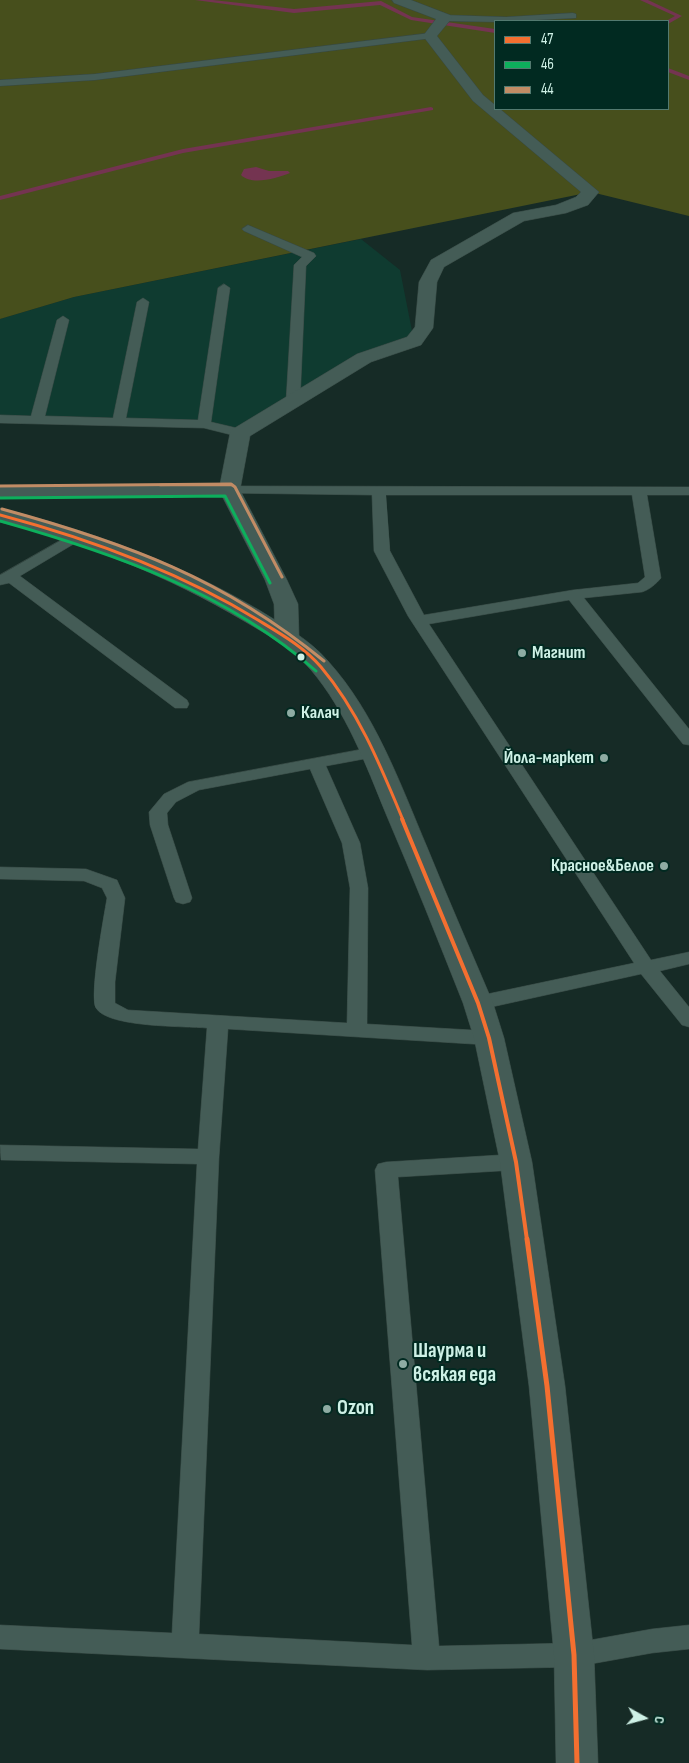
<!DOCTYPE html>
<meta charset="utf-8">
<style>
body{margin:0}
#map{position:relative;width:689px;height:1763px;overflow:hidden;background:#162b26;font-family:"Sofia Sans Condensed",sans-serif}
canvas{display:block}
.legend{position:absolute;left:494px;top:20px;width:175px;height:90px;box-sizing:border-box;background:#012a21;border:1px solid #537a70;margin:0;padding:6px 9px;list-style:none;font-size:15px;color:#cef1e6}
.legend li{display:flex;align-items:center;gap:10px;height:25px}
.legend b{width:25px;border:1px solid #537a70}
.north{position:absolute;left:619px;top:1693px;width:50px;height:50px;-webkit-text-stroke:4px #012a21;paint-order:stroke;rotate:97deg;font-size:14px;font-weight:700;line-height:20px;text-align:center;color:#cef1e6}
.north::after{content:'';display:block;margin:auto;width:18px;height:22px;background:#cef1e6;clip-path:polygon(50% 0,100% 100%,50% 72%,0 100%)}
</style>
<div id="map">
<canvas width="689" height="1763"></canvas>
<ul class="legend">
<li><b style="height:6px;background:#f46f30"></b>47</li>
<li><b style="height:6px;background:#0daf5c"></b>46</li>
<li><b style="height:6px;background:#c18c65"></b>44</li>
</ul>
<div class="north">С</div>
</div>
<script>
const c = document.querySelector('canvas').getContext('2d');
c.lineJoin = 'round';
function fillPath(path, color) {
  c.fillStyle = color;
  c.fill(path, 'evenodd');
}
function stroke(path, color, width, dash) {
  c.strokeStyle = color;
  c.lineWidth = width;
  c.lineCap = dash ? 'butt' : 'round';
  c.setLineDash(dash || []);
  c.stroke(path);
}
function drawText(font, color, halo, rows, align = 'center') {
  c.font = font + ' "Sofia Sans Condensed",sans-serif';
  c.lineWidth = 4;
  c.setLineDash([]);
  c.textBaseline = 'middle';
  c.strokeStyle = halo;
  c.fillStyle = color;
  for (const [text, x, y, turn = 0] of rows) {
    c.save();
    c.translate(x, y);
    c.rotate((+turn || 0) * Math.PI / 180);
    c.textAlign = isNaN(turn) ? turn : align;
    if (halo) c.strokeText(text, 0, 0);
    c.fillText(text, 0, 0);
    c.restore();
  }
}
fillPath(new Path2D(`
 M361,239L400,270L414,341L364,358L240,433L204,424L0,419V319L74,297Z`), '#0f3b30');
fillPath(new Path2D(`
 M0,0H689V216L591,192L74,297L0,319ZM495,21H668V109H495Z`), '#474f1c');
fillPath(new Path2D(`
 M256,167L269,171H288L290,173C277,178 252,186 241,175L244,169Z`), '#743451');
fillPath(new Path2D(`
 M195,0H213L294,9L381,1L412,17L495,29V33L411,20L380,5L294,13Z
 M640,0H648L682,16L668,24L666,21L675,16Z
 M668,68L689,76V80L668,72Z
 M431,107L433,108V110L183,153L0,200V196L183,149Z`), '#743451');
const service = new Path2D(`
 M573,13L576,14V18L495,22L445,21L440,18L445,15L506,17Z
 M430,33L433,34V38L95,80L0,86V80L95,74Z
 M248,225L314,253L316,256L306,266L300,402L298,405H288L286,402L294,265L302,257L244,231L242,229Z
 M224,284L230,288L211,422L245,430L247,433L245,436L240,437L204,428L0,423V415L31,416L57,320L63,316L69,320L45,416L113,418L137,302L143,298L149,302L126,418L198,420L218,288Z
 M229,486L689,487V495H647L661,578C656,584 649,590 642,592L584,598L689,729V745L683,744L569,600L429,624L651,960L689,952V964L660,971L689,1007V1027L682,1025L641,974L478,1010L471,1008L468,1003L471,998L478,996L634,963L408,616L374,551L372,495L224,493L222,490L224,487ZM386,495H632L645,577L638,583L573,590L424,615L390,551Z
 M77,531L82,533L85,536L82,539L20,576L187,700L189,704L187,708H175L9,583L0,585V575Z
 M374,747L380,748L383,752L380,756L326,766L360,843L368,888L367,1024L489,1031L496,1033L499,1038L496,1043L489,1045L228,1029L219,1157L199,1634L412,1645L375,1170L378,1164L386,1162L516,1154L524,1157L527,1162L524,1167L516,1170L398,1177L439,1646L574,1643L652,1629L689,1625V1649L652,1653L574,1667L427,1670L0,1649V1625L172,1633L197,1164L1,1160L0,1145L198,1149L207,1028C185,1026 108,1028 96,1008C89,996 104,916 107,898L102,888L84,881L0,879V867L86,869L117,880L125,898L115,982V1003L128,1010L347,1023L350,888L342,843L310,769L199,790L176,802L167,813L168,825L192,898L190,902L183,904L176,902L174,898L150,825L149,812L164,794L188,782Z`);
const minor = new Path2D(`
 M392,0H411L450,15L452,18L437,36L483,95L495,105V109H500L599,192L588,205L566,213L524,221L444,267L437,282L433,328L421,345L371,362L250,436L240,490L287,580L298,604L299,637L295,642L287,644L279,642L275,637L274,604L265,580L222,496L0,498V486L220,484L230,433L233,429L357,354L407,337L415,327L419,282L431,260L513,213L556,205L576,197L581,192L473,101L423,36L436,19L394,3Z`);
const tertiary = new Path2D(`
 M0,508C91,531 177,562 259,610C283,625 309,639 328,661C375,713 400,783 427,847C448,899 471,951 493,1003L504,1038L532,1162L565,1386L594,1655L598,1763H556L554,1655L529,1386L500,1162L474,1038L463,1003C438,940 413,877 386,814C366,765 346,711 311,670C293,649 268,635 244,621C168,576 86,543 0,522Z`);
stroke(service, '#364843', 1);
stroke(minor, '#364843', 1);
stroke(tertiary, '#364843', 1);
fillPath(service, '#445c56');
fillPath(minor, '#445c56');
fillPath(tertiary, '#445c56');
stroke(new Path2D(`
 M0,515C90,539 178,571 258,620C281,634 304,647 321,667C359,712 381,767 403,820`), '#f46f30', 3);
stroke(new Path2D(`
 M402,819L478,1003L489,1038L516,1162L527,1240`), '#f46f30', 4);
stroke(new Path2D(`
 M527,1239L547,1386L574,1655L577,1763`), '#f46f30', 5);
stroke(new Path2D(`
 M0,498L225,496L270,583
 M0,521C113,553 227,592 316,671`), '#0daf5c', 3);
stroke(new Path2D(`
 M160,485H232`), '#c18c65', 2.5);
stroke(new Path2D(`
 M0,486L231,484L235,487L282,577
 M2,509C126,543 223,578 324,661`), '#c18c65', 3);
for (const [x, y, r, color] of [
 [522,653,5,"#8eaca3"],
 [301,657,4.5,"#cef1e6"],
 [291,713,5,"#8eaca3"],
 [604,758,5,"#8eaca3"],
 [664,866,5,"#8eaca3"],
 [403,1364,5,"#8eaca3"],
 [327,1409,5,"#8eaca3"]
]) {
  const dot = new Path2D();
  dot.arc(x, y, r, 0, 2 * Math.PI);
  c.fillStyle = color;
  c.fill(dot);
  stroke(dot, '#012a21', 2);
}
drawText('bold 18px', '#cef1e6', '#012a21', [
 ["Магнит",532,653],
 ["Калач",301,713],
 ["Йола-маркет",594,758,"right"],
 ["Красное&Белое",654,866,"right"]
], 'left');
drawText('bold 21px', '#cef1e6', '#012a21', [
 ["Шаурма и",413,1352],
 ["всякая еда",413,1376],
 ["Ozon",337,1409]
], 'left');
</script>
